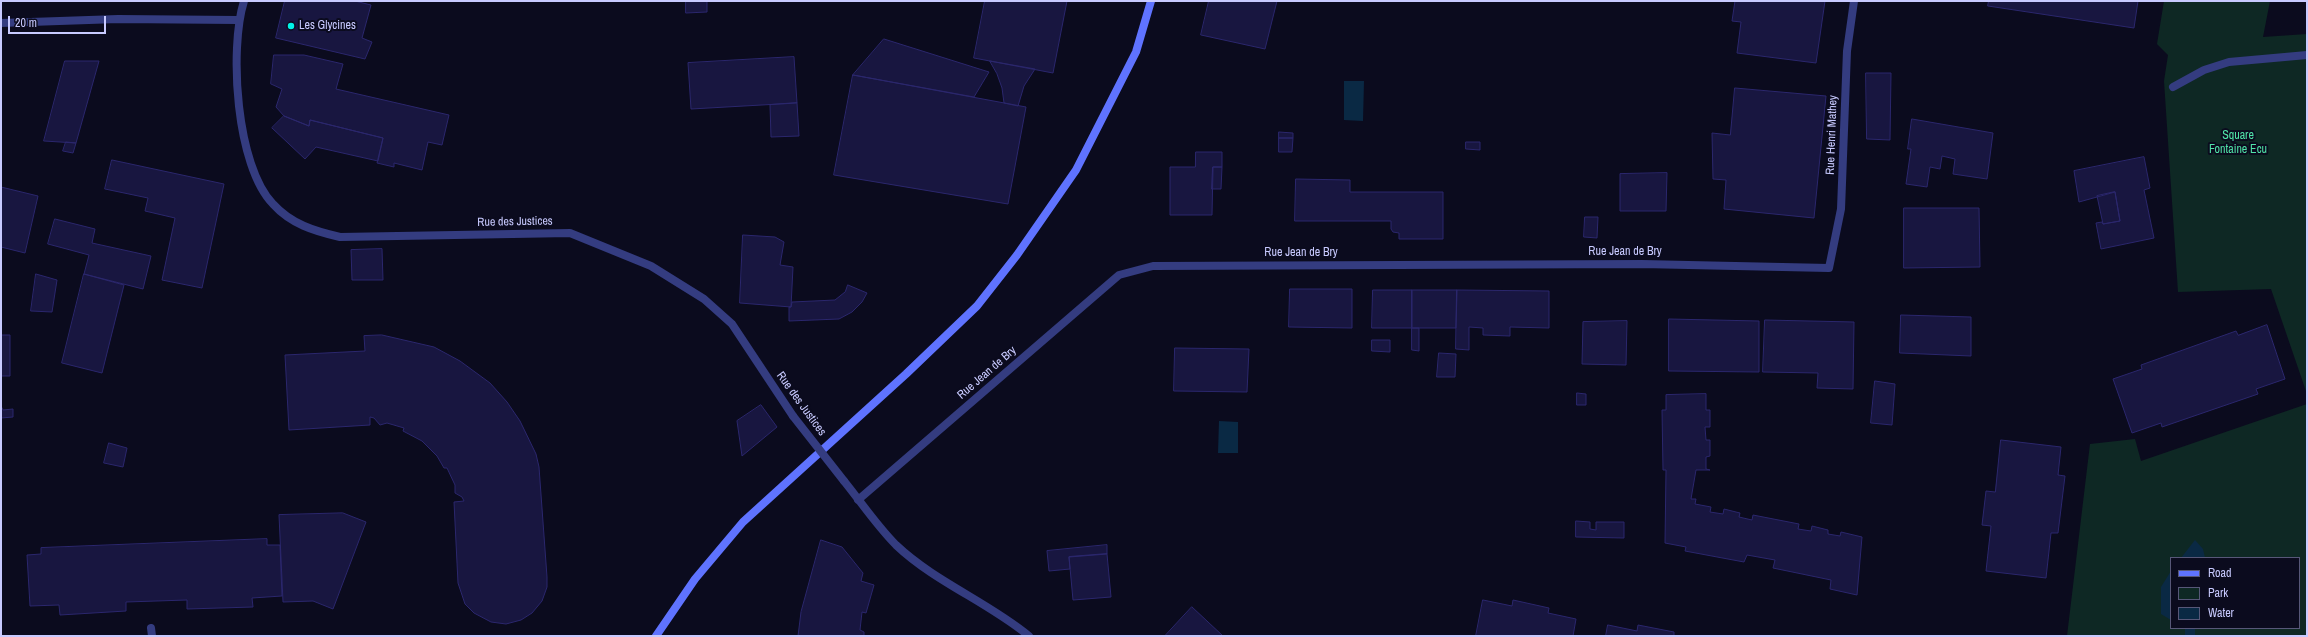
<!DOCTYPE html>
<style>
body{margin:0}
#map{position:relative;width:2308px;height:637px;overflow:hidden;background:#0b0b1e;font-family:"Archivo Narrow",sans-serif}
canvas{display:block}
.frame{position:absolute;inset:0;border:2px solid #c8caff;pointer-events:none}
.legend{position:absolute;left:2170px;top:557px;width:130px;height:72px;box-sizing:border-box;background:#0b0b1e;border:1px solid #575778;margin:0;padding:5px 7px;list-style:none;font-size:12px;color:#c8caff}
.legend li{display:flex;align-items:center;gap:8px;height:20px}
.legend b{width:20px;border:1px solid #575778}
.scale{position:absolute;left:8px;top:16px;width:98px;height:18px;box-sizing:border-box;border:2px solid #c8caff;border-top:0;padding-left:5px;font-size:12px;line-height:14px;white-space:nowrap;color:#c8caff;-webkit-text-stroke:3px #0b0b1e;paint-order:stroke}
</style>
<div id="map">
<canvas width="2308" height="637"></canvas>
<div class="frame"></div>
<ul class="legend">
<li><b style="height:5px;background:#5f73ff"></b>Road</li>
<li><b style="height:11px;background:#0e2824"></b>Park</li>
<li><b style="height:11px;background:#0a2944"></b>Water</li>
</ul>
<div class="scale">20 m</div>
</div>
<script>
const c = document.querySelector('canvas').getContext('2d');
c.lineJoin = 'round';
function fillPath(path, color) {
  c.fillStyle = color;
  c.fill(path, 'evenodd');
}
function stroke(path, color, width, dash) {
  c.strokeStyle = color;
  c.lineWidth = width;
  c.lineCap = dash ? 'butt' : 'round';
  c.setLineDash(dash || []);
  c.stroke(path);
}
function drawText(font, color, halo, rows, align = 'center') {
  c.font = font + ' "Archivo Narrow",sans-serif';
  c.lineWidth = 4;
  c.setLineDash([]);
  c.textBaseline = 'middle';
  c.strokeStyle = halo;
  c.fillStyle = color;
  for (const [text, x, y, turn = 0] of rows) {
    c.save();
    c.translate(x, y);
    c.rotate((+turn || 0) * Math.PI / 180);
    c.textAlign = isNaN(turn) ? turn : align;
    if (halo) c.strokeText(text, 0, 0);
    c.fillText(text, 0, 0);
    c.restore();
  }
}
fillPath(new Path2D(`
 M2164,1H2270L2263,37L2307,34V394L2271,289L2178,292L2164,81L2168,55L2157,44Z
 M2307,404V636H2067L2090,444L2135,439L2141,461ZM2171,558H2299V628H2171Z`), '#0e2824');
fillPath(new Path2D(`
 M1344,81H1364L1363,121L1344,120Z
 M1219,421L1238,422V453H1218Z
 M2195,540L2203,549L2205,558H2181Z
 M2171,571V620L2161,614V587Z`), '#0a2944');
stroke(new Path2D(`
 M2190,628V636`), '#0a2944', 10);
const building = new Path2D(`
 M285,1H355L371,5L362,38L372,42L365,59L276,38Z
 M686,1H707V12L686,13Z
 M985,1H1067L1053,73L974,58Z
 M1209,1H1277L1265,49L1201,35Z
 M1732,1H1825L1816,63L1737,53L1741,22L1732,21L1735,1Z
 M1989,1H2138L2134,28L1988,6Z
 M884,39L989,72L974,97L853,75Z
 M274,55H304L343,64L336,89L449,115L442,145L428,142L422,170L394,163V167L377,163L383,138L310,120L309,126L284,116L276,107L282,89L271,84Z
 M794,57L797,103L691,109L688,63Z
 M65,61H99L76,143L44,141Z
 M990,61L1035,69L1024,86L1018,106L1004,103L1002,88L997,74Z
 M1866,73H1891L1890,140L1867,139Z
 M853,75L1026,107L1008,204L834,175Z
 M1735,88L1826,96L1814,218L1724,209L1726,180L1713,179L1712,133L1730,135Z
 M797,103L799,136L771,137L770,105Z
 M284,116L309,126L310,120L383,138L378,161L316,147L305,159L272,128Z
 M1912,119L1993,133L1987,179L1953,174L1955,159L1942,156L1940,169L1930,167L1927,187L1906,184L1911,149H1908Z
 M1279,132L1293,133V138H1279Z
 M1279,138H1293L1292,152H1279Z
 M66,142L76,143L73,153L63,151Z
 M1466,142H1480V150L1466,149Z
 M1196,152H1222V167H1213L1212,215H1170V167H1195Z
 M2144,157L2150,188L2144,190L2154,238L2101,249L2096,223L2102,222L2103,224L2120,221L2115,192L2079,202L2074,171Z
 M112,160L224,184L202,288L162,280L175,218L145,211L148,198L105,189Z
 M1213,167H1222L1221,189H1212Z
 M1667,173L1666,211H1620V174Z
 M1296,179L1350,180V192H1443V239H1399V233L1393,232L1391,229V221H1295Z
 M1,187L38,196L25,253L1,247Z
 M2115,192L2120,221L2103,224L2097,196Z
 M1904,208H1979L1980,267L1904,268Z
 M1585,217H1598L1597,238L1584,237Z
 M55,219L95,229L92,243L151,256L143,289L84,274L89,255L48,244Z
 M743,235L775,237L784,242L780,265L793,267L791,307L740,303Z
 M382,249L383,280H352L351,250Z
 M36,274L57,280L52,312L31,311Z
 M84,274L124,285L102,373L62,363Z
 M848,285L867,293L862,302L852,312L839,319L789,321V307H791L792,302L835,300L845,292Z
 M1290,289H1352V328L1289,327Z
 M1373,290H1412V328H1372Z
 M1412,290H1457L1456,328H1412Z
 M1457,290L1549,291V328L1510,327V336L1483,335V328L1469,327V350L1456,349Z
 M1901,315L1971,317V356L1900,353Z
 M1669,319L1759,321V372L1669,371Z
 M1765,320L1854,322L1853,389L1817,388L1818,373L1763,372Z
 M1627,321L1626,365L1582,364L1583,322Z
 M2267,325L2285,379L2256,389L2258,394L2162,427L2161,423L2132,433L2113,379L2142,369L2141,365L2236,331L2238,335Z
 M1412,328H1419V351L1412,350Z
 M1,335H10V376H1Z
 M382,335L434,347L460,361L490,383L507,402L520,421L536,454L539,467L547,577V587L542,601L532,613L521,620L506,624L491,622L474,613L465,604L458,583L454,502L464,501L462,497L455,493V485L447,468H444L437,456L422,441L403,431L404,428L387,423L380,425L374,418L370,417V425L289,430L285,355L365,351L364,336Z
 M1372,340H1390V352L1372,351Z
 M1175,348L1249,349L1247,392L1174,391Z
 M1439,353L1456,354L1455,377H1437Z
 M1875,381L1895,384L1892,425L1871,423Z
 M1577,393L1586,394V405H1577Z
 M1706,394V410H1710V427H1705L1706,440H1710V456L1706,457V469L1710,470H1696L1691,499H1696L1695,504L1711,507L1710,512L1723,514L1724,509L1740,513L1739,517L1752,520L1753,515L1799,524L1798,529L1811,531L1812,526L1828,530V534L1840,536L1841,532L1862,537L1857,595L1830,589L1831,580L1773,568L1775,560L1747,555L1744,562L1685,551L1686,547L1665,543L1666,470H1663L1662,410H1666V395Z
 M761,405L777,427L742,456L737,421Z
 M1,406L3,410L13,409V417L1,418Z
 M2001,440L2061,447L2058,475L2065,476L2058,533H2051L2046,578L1986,571L1991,526L1982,525L1986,491L1995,492Z
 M109,443L127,448L123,467L104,463Z
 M343,513L366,522L333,609L313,601L283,602L279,515Z
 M1576,521L1590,522V529L1596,530V522H1624V538L1576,537Z
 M267,539V545H280L282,596L252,598L253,607L187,609V600L126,602V611L60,615L59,605L30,606L27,555L41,554V548Z
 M821,540L842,547L863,573L861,581L874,585L866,613L862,612L860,630L864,632V636H798L801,612Z
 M1107,545V554L1069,557L1070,569L1049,571L1047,551Z
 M1107,554L1111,597L1073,600L1069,557Z
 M1483,600L1512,606L1513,600L1549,608L1548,613L1576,619L1573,636H1476Z
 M1192,607L1223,636H1165Z
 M1608,625L1637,631L1638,625L1674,632V636H1606Z`);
fillPath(building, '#181640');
stroke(building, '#2b276d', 1);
stroke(new Path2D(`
 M2173,87L2204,70L2229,62L2307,55
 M151,628L152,636`), '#343c80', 8);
stroke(new Path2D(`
 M244,1C229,49 236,166 273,204C291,224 314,231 340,237L570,233L651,266L704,299L732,324L793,416
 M1,23L118,19L238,20
 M844,481C861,502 877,526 896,545C935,582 988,602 1029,636
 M858,500L1119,275L1153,266L1642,264L1829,268L1841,209L1847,51L1854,1`), '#343c80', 8);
stroke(new Path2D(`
 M656,636L695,579L743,522L906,374L977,306L1017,255L1076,170L1136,52L1151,1`), '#5f73ff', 8);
stroke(new Path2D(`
 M793,416L844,481`), '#343c80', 8);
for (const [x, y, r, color] of [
 [291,26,4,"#00f3e7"]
]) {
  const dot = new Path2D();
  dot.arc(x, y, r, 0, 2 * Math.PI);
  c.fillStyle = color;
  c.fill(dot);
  stroke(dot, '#0b0b1e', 1.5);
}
drawText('12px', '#c8caff', '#0b0b1e', [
 ["Les Glycines",299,26]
], 'left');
drawText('12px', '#c8caff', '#0b0b1e', [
 ["Rue Henri Mathey",1832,135,-88],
 ["Rue des Justices",515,222,-1],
 ["Rue Jean de Bry",1625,252],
 ["Rue Jean de Bry",1301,253],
 ["Rue Jean de Bry",987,373,-41],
 ["Rue des Justices",801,404,54]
]);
drawText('12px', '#50e3a8', '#0b0b1e', [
 ["Square",2238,136],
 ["Fontaine Ecu",2238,150]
]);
</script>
